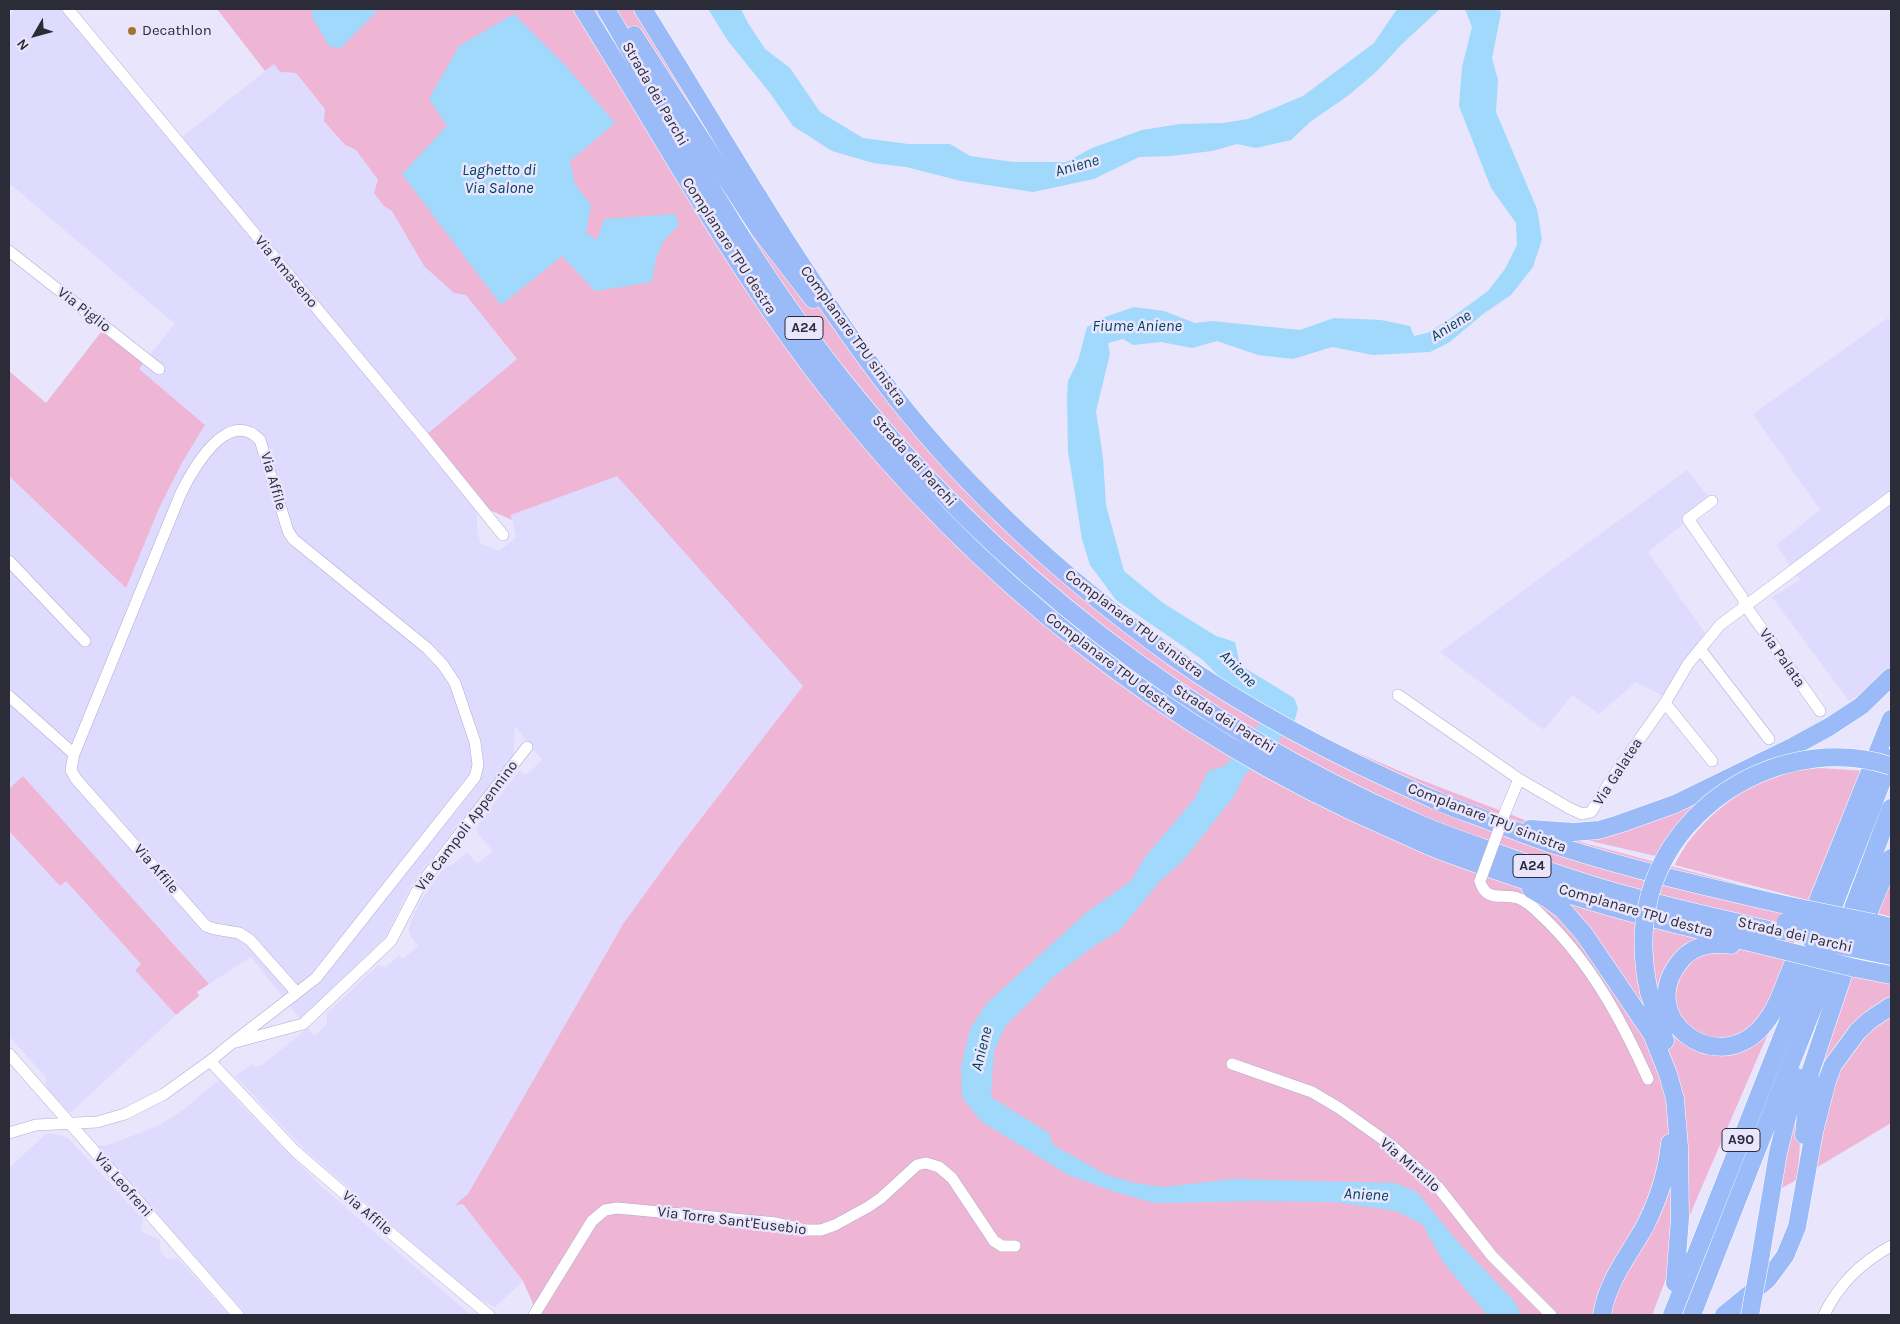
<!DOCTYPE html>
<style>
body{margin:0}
#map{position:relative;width:1900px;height:1324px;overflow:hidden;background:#e8e5fc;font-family:Karla,sans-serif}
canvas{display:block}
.frame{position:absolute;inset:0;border:10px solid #2c2b38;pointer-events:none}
.north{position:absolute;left:10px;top:10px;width:50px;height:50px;-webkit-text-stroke:4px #e8e5fc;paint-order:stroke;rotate:232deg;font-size:14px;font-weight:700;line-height:20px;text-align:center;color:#2c2b38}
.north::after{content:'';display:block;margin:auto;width:18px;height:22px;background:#2c2b38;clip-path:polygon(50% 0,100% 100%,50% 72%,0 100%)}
</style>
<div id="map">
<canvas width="1900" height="1324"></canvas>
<div class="frame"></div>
<div class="north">N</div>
</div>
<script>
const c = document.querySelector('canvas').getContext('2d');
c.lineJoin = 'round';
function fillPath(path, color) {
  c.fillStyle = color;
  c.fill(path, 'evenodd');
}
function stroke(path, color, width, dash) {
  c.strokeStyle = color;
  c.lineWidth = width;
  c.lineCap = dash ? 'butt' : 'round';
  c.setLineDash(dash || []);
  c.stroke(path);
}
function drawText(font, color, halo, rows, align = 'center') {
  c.font = font + ' Karla,sans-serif';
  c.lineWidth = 5;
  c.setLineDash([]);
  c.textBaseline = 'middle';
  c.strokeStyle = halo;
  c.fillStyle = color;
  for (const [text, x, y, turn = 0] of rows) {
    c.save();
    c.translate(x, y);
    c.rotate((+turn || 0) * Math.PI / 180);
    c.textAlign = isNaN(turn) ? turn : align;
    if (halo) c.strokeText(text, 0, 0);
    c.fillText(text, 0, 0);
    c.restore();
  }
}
fillPath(new Path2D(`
 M14,9H62L477,510V528L480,543L499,551L516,537L511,515L557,498L617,470L803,686L679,847L623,924L468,1194L456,1204H463L523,1281L495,1307L475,1297L304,1149L235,1076L252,1064L254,1067L262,1065L308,1028L314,1036L327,1024V1013L378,965L386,967L399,955L403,959L418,946L411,937L409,930L411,921L421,900L444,868L453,864L467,852L477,864L493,851L478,834L476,829L479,823L520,770L526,775L542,760L514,725L515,731L513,757L413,882L385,938L300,1019L251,957L209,984L23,777L9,789V476L126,587L160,506L183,461L205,425L138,369L175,324L9,183V20Z
 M274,64L280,72L296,73L325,109L344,145L356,150L378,181L384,206L392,211L424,266L466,294L517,360L426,435L181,138Z
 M1888,318L1891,322V665L1878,682L1849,701L1772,597L1800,580L1776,545L1820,510L1753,414Z
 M1687,470L1712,501L1648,552L1705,633L1665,697L1636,682L1599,714L1572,695L1544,730L1440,652Z
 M9,831L60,886L66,881L141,964L135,970L176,1015L70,1113L46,1087V1077L9,1036Z
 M219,1080L245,1109L322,1187L471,1315H247L96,1146L108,1145L158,1126L183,1110Z
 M46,1134H55L68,1138L143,1219L141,1231L160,1240V1251L167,1259L177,1258L229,1315H9V1168Z`), '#dfdbfe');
fillPath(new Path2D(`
 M217,9H647L846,320L928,427L1053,553L1112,601L1254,703L1311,733L1416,778L1584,843L1809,903L1787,961L1770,1029L1694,1205L1652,1315H538L523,1281L463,1204L455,1205L468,1194L623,924L679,847L803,686L617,476L511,515L512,520L490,510L426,435L517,359L466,295L454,293L424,266L392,211L384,206L374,193L378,180L356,150L345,145L324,121L325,109L296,73L280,72L274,64L265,71Z
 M105,327L146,359L139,369L205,425L183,461L160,506L126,588L9,476V371L46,403Z
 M1818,768L1866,771L1811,901L1675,865C1688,835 1721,804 1749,788C1769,776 1795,769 1818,768Z
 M23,776L209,984L197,992L199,996L176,1015L135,970L141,964L66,881L60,886L9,831V789Z
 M1720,789L1660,857L1573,837Z
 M1891,869V917L1877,913Z
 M1850,976L1891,981V996C1847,1017 1831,1063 1810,1104L1814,1082Z
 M1891,1009V1123L1811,1171L1827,1099L1847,1053Z
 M1802,1100L1798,1179L1782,1188L1787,1143Z`), '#eeb5d4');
fillPath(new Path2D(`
 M314,9H379L341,48L329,46L311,15Z
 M708,9H741L748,23L765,49L790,68L820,112L863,138L908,144H950L970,156L1013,162H1066L1092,148L1142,130L1180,124L1223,123L1248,119L1303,96L1374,43L1397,9H1440L1402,44L1377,71L1349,95L1310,122L1291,140L1256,148L1237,144L1212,151L1171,156L1139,157L1094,179L1033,192L961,181L906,167L873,163L832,151L793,126L770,93L728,41Z
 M1465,9H1499L1501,13L1492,58L1498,80L1496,112L1537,209L1542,239L1533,267L1511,295L1483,314L1450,342L1430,352L1373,355L1332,347L1293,359L1258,355L1217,341L1192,348L1161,342L1133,345L1123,339L1108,343L1110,354L1096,411L1103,458L1106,505L1124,571L1163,603L1216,636L1235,642L1240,665L1294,698L1298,708L1294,723L1258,763L1245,774L1234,796L1183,861L1160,881L1120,930L1093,947L1052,978L1033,999L1006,1025L994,1051L991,1097L1049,1133L1053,1145L1107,1175L1135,1183L1164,1187L1232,1179L1395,1183L1417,1192L1457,1241L1515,1302L1521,1315H1487L1444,1263L1422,1224L1396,1211L1334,1202L1254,1201L1155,1203L1115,1192L1068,1175L981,1121L962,1097L961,1067L970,1029L986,1004L1087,912L1131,881L1145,857L1195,798L1208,771L1225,766L1267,715L1224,682L1203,660L1116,600L1090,565L1082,539L1068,451L1067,399L1068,381L1078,361L1087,327L1105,317L1134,307L1164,311L1195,323L1212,321L1300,330L1334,318L1381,320L1410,326L1414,336L1427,333L1447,321L1488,291L1505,269L1517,245L1516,223L1491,188L1459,106L1462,67L1472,27Z
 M514,14L566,66L615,123L570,161L575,184L591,205L586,233L597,240L604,219L675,214L679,225L664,240L656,258L652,282L595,291L562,256L501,305L402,174L447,126L429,99L459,46Z`), '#a0d9fc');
stroke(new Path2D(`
 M1793,964L1813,913`), '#c2c0d5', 18, [18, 9]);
const minor = new Path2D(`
 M68,9L423,436L503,535
 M9,251L159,369
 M1712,501L1688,519L1742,597L1745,605L1820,711
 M9,561L85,641
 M1700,649L1769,739
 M1398,695L1519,779
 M9,696L74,754
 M1665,703L1712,761
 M1506,810L1519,779L1569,808L1582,814L1591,812L1615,774L1665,703L1688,664L1720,625L1891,497
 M1480,881C1486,903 1502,893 1518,898C1528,902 1535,909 1542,916C1590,961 1622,1021 1648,1079
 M232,1043L316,978L475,777L478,765L475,742L455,683L443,665L427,648L293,539L288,531L260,440C228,406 193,469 181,493L74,754L71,770L76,779L206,926L215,929L239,933L250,940L297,993
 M9,1054L238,1315
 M210,1061L295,1151L368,1214L489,1315
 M1232,1064L1312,1092L1339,1108L1391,1145L1438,1187L1492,1256L1551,1315
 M9,1133L36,1125L97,1122L125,1114L164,1094L210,1061L232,1043L303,1024L391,941L420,885L527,747
 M534,1315L592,1221L605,1210L617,1208L776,1223L806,1230H821L835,1225L868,1207L881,1198L917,1165L926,1163L939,1167L952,1178L994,1241L1002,1246H1015
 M1824,1315C1838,1285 1862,1262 1891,1246`);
const highway = new Path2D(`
 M583,9C663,136 734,269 827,388C975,578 1168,732 1389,828C1408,836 1427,846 1447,853C1496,871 1547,888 1597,903C1656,921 1715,933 1774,948
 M606,9C679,134 750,263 840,377C992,569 1190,724 1415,822C1436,832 1458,839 1480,847C1519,861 1558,875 1598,887C1658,905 1720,918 1780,933
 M643,9C725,140 801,276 896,398C974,497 1071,584 1173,657C1254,714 1344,760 1433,799C1452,808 1472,814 1490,821C1512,829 1533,838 1555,845C1632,870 1711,888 1790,906
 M634,35L759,229L813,299
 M1530,829L1574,832L1599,830L1619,824L1675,804L1794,746L1829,727L1861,706L1891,677
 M1531,889L1548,899L1563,910L1584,934L1652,1034L1668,1074L1675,1099L1679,1147L1680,1218L1675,1283
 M1817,903L1891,719
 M1833,907L1891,758
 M1852,911L1891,808
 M1868,914L1891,858
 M1874,923L1891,927
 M1870,939L1891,944
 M1731,945C1714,942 1694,945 1682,959C1631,1017 1719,1083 1765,1023C1778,1007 1785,983 1793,964
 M1862,950L1891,956
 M1855,968L1891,975
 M1649,992L1665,1041
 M1804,1135L1810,1073L1843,975
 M1760,1260L1778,1153L1797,1077
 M1602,1315C1607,1282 1628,1256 1644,1228C1658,1201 1667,1174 1670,1143
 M1672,1315L1810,966
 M1692,1315L1828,969
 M1724,1315L1768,1279L1785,1256L1797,1227L1814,1132L1827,1081L1833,1065L1858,1031L1870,1020L1891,1006`);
stroke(minor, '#b0accf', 12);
stroke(highway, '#fff', 19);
stroke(minor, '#fff', 11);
stroke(highway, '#9abbf8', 18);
const minorBridge = new Path2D(`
 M1480,881L1506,810`);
const highwayBridge = new Path2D(`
 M1790,906L1874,923
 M1786,922L1870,939
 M1812,940L1862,950
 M1774,948L1855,968
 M1649,992C1642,960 1641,926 1650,894C1679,794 1792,734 1891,766
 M1750,1315L1760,1260`);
stroke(minorBridge, '#b0accf', 12, []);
stroke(highwayBridge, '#fff', 19, []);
stroke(minorBridge, '#fff', 11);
stroke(highwayBridge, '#9abbf8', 18);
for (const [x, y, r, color] of [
 [132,31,5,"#a8712d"]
]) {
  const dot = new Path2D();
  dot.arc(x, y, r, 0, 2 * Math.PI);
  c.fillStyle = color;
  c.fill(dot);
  stroke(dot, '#e8e5fc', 2);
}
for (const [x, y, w] of [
 [804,328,38],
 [1532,866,38],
 [1741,1140,38]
]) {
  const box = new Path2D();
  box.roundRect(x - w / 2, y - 11.5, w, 23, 4);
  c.fillStyle = '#e8e5fc';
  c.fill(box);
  stroke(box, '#2c2b38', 1);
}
drawText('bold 14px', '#2c2b38', null, [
 ["A24",804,328],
 ["A24",1532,866],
 ["A90",1741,1140]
]);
drawText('15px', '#2c2b38', '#e8e5fc', [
 ["Decathlon",142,31]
], 'left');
drawText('15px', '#2c2b38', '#e8e5fc', [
 ["Strada dei Parchi",655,94,60],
 ["Complanare TPU destra",729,246,57],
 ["Via Amaseno",286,272,50],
 ["Via Piglio",84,310,38],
 ["Complanare TPU sinistra",853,336,54],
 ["Strada dei Parchi",914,461,48],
 ["Via Affile",273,481,74],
 ["Complanare TPU sinistra",1134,624,37],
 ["Via Palata",1782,658,55],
 ["Complanare TPU destra",1111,664,37],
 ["Strada dei Parchi",1224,719,32],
 ["Via Galatea",1618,772,-57],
 ["Complanare TPU sinistra",1487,818,21],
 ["Via Campoli Appennino",467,826,-53],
 ["Via Affile",156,869,49],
 ["Complanare TPU destra",1636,911,16],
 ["Strada dei Parchi",1795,935,13],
 ["Via Mirtillo",1410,1165,41],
 ["Via Leofreni",123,1185,49],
 ["Via Affile",367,1213,40],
 ["Via Torre Sant'Eusebio",732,1221,7]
]);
drawText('italic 16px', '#00415d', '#e8e5fc', [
 ["Aniene",1077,166,-16],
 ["Laghetto di",499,170],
 ["Via Salone",499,188],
 ["Fiume Aniene",1137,326],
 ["Aniene",1451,326,-32],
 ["Aniene",1238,669,45],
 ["Aniene",982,1049,-76],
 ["Aniene",1366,1195,3]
]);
</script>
